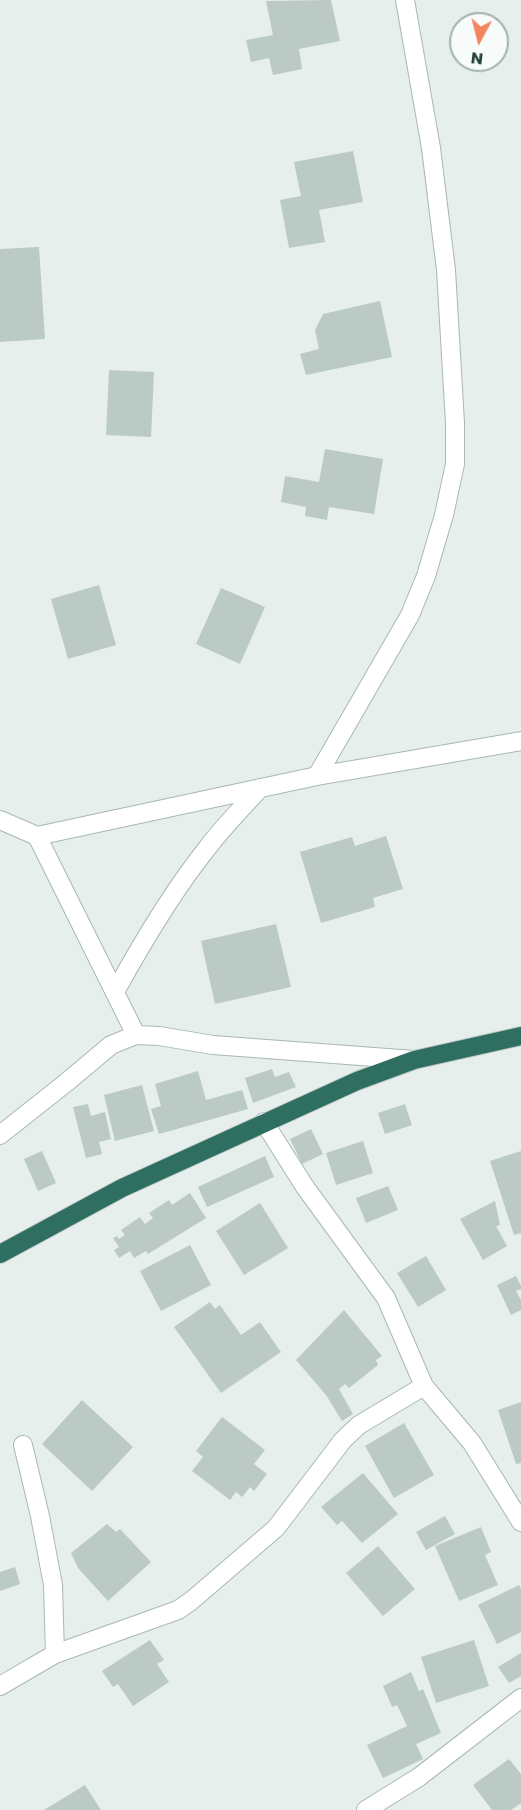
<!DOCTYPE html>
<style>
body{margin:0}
#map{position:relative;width:521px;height:1810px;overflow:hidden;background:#e6efeb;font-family:Poppins,sans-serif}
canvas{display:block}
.north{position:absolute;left:449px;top:12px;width:60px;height:60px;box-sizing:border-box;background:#f7fbf9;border:2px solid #a3b1ad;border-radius:50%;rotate:187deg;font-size:16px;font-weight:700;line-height:24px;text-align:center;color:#24423a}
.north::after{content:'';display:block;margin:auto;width:21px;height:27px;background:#f4845f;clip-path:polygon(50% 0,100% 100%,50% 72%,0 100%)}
</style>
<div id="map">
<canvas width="521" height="1810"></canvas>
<div class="north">N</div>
</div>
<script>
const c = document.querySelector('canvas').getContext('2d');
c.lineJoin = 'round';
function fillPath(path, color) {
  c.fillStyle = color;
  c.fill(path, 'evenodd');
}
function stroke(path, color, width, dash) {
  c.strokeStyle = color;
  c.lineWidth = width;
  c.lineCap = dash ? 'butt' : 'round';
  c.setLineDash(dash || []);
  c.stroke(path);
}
fillPath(new Path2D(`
 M331,0L340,41L299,49L302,69L273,75L269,58L251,62L246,40L273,35L266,1Z
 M353,151L363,202L319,210L325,242L289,248L280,200L301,196L294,162Z
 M39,247L45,339L0,342V249Z
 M380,301L392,357L306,375L300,354L319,349L315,330L323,314Z
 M109,370L154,372L151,437L106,435Z
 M325,449L383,459L374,514L329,507L327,520L305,516L306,507L281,502L285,476L319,482Z
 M99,585L116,645L68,659L51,599Z
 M221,588L265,607L240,664L196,644Z
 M386,836L403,889L373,898L375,907L321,923L300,852L352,837L355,846Z
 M276,924L291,987L215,1004L201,941Z
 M272,1069L275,1077L289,1072L296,1087L253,1103L245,1078Z
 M198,1071L206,1100L242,1090L248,1109L159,1134L151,1109L161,1106L155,1084Z
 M142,1085L154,1131L115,1141L104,1095Z
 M88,1104L91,1116L105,1112L111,1139L99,1142L102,1154L86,1158L73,1107Z
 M405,1104L412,1125L385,1134L378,1113Z
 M311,1129L323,1154L302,1164L290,1139Z
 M363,1141L373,1173L336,1185L326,1153Z
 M42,1151L56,1183L38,1191L24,1159Z
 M521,1151V1233L514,1235L490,1161Z
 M265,1156L274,1177L207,1207L198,1187Z
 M388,1186L398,1210L366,1223L356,1198Z
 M190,1193L206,1218L148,1254L146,1251L134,1258L130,1251L119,1258L114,1250L119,1247L113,1238L117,1236L119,1239L125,1235L121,1230L140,1217L145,1224L153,1218L149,1213L169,1200L172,1205Z
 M495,1201L500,1225L496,1226L507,1246L483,1260L460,1219Z
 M260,1203L288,1248L244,1275L216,1231Z
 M190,1245L211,1285L161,1311L140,1271Z
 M426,1256L446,1290L418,1307L397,1273Z
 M516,1276L521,1286V1289L516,1291L521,1300V1310L511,1315L497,1285Z
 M210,1302L215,1309L220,1305L241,1335L260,1322L281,1352L221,1393L174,1327Z
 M344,1310L382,1356L376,1360L378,1365L349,1388L345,1384L339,1389L353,1414L342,1421L326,1395L296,1360Z
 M82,1400L133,1447L92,1491L42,1444Z
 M521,1402V1463L516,1464L498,1410Z
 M222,1417L265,1450L254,1464L267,1474L254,1491L250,1487L242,1497L236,1492L230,1500L192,1471L203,1457L196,1451Z
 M404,1423L434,1475L394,1498L365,1446Z
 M363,1473L398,1514L362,1543L342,1521L337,1525L321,1507Z
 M445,1516L455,1534L426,1550L416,1532Z
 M107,1524L116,1532L120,1529L151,1562L108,1601L78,1568L71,1553Z
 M481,1527L491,1552L485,1555L498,1585L459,1601L435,1546Z
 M378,1546L415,1589L383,1616L346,1573Z
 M15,1567L20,1584L0,1591V1572Z
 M519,1585L521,1589V1632L497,1644L478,1605Z
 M150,1640L164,1660L157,1664L169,1682L133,1706L118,1684L113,1687L102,1671Z
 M474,1640L489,1686L436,1703L421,1657Z
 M521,1653V1676L509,1683L498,1667Z
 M411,1672L419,1691L423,1689L441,1733L416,1744L423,1759L383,1778L367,1745L407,1726L397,1705L392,1707L383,1686Z
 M509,1759L521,1774V1803L511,1810H492L473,1785Z
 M85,1785L101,1810H44Z`), '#bbcac4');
const minor = new Path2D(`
 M317,776L410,615L426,576L444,515L455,464V423L446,270L431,148L405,0
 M0,820L37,836L136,1035L111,1045L67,1082L0,1135
 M37,836L317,776L521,741
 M115,992C143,941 172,892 208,847C224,826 243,807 260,788
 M136,1035L159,1036L213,1045L414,1060
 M264,1122L305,1187L386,1298L424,1386L472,1443L521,1522
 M23,1445L40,1516L53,1585L55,1654
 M0,1686L55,1654L178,1610L191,1601L276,1528L343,1440L359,1425L424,1386
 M366,1810L419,1777L521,1698`);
const highway = new Path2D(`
 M0,1254L122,1188L357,1081L414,1060L521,1036`);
stroke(minor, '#a8b8b2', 20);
stroke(highway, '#c2cac8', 20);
stroke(minor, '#fff', 18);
stroke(highway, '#2f6f62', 18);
</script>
